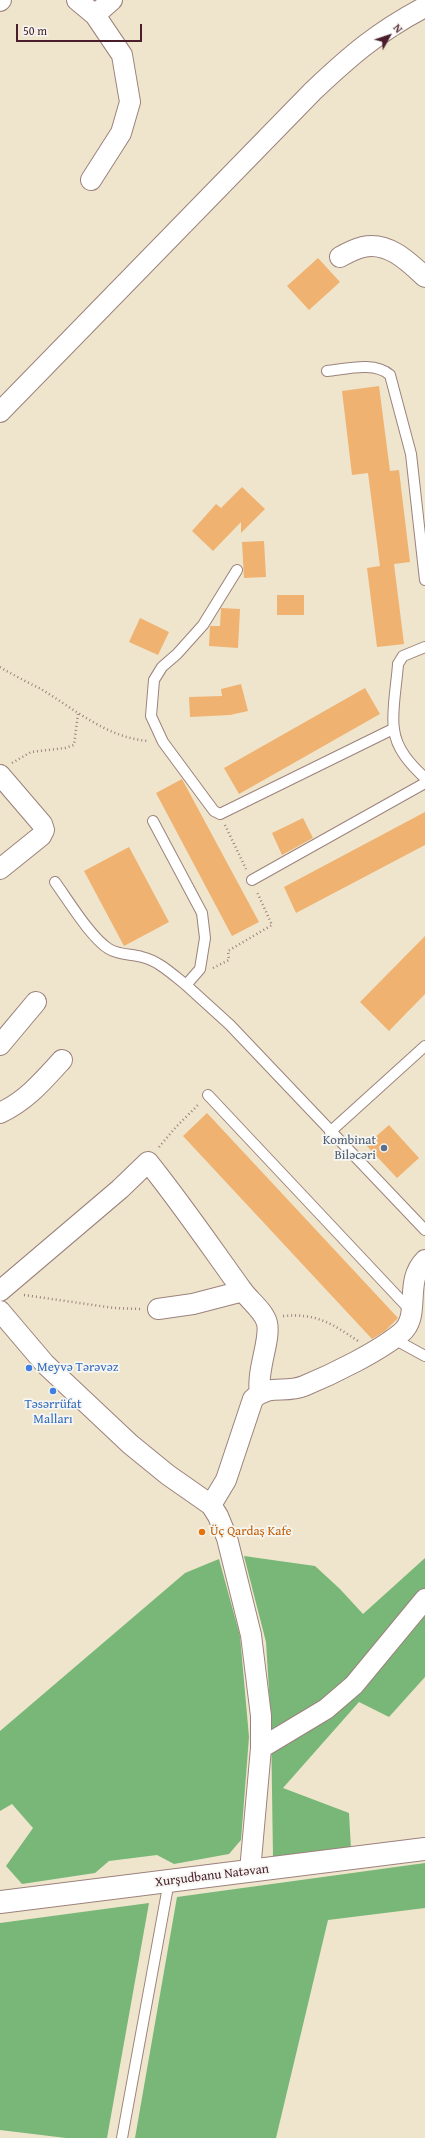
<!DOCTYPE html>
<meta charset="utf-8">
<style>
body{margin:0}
#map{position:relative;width:425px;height:2138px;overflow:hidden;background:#efe5cc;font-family:"Gentium Book Plus",serif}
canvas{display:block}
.north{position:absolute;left:369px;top:16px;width:40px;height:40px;-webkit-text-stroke:3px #f6f6f2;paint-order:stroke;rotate:50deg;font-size:11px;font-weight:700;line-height:16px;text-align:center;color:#4a1f2b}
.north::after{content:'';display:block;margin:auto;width:14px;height:18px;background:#4a1f2b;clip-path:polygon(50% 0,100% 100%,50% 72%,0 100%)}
.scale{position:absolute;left:16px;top:24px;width:126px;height:18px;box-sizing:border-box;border:2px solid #4a1f2b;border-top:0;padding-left:5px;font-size:12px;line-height:14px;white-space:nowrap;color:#4a1f2b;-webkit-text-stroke:3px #f6f6f2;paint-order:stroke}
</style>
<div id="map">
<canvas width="425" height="2138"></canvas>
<div class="north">N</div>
<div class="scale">50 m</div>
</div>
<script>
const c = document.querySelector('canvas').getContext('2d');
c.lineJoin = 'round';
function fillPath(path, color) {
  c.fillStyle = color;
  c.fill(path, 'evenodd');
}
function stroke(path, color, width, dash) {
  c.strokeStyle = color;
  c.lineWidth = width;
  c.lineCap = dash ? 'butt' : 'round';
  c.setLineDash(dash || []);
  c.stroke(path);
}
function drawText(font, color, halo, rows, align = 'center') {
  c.font = font + ' "Gentium Book Plus",serif';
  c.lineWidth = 3.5;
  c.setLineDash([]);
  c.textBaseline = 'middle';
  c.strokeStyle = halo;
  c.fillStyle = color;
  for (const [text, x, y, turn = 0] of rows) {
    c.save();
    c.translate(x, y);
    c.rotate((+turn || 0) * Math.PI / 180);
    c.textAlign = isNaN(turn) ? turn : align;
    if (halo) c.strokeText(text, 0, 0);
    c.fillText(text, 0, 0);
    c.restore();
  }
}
fillPath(new Path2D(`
 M244,1556L315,1566L340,1589L363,1614L425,1558V1677L389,1717L359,1702L283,1788L349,1813L351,1849L273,1858L271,1723L266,1642Z
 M219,1559L240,1636L249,1737L241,1840L229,1854L174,1864L157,1855L109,1861L95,1873L22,1884L6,1866L33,1828L12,1804L0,1811V1731L185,1573Z
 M425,1863V1908L328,1920L276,2138H135L177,1897Z
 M149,1903L107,2138H66L0,2130V1923Z`), '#78b778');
fillPath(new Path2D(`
 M318,258L340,282L309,310L287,286Z
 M379,386L390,471L399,470L410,562L394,564L404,644L377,647L367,568L380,566L368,473L352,475L342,391Z
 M242,487L265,509L241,533V522L213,551L192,531L216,504L221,508Z
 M264,541L266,577L244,578L242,542Z
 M277,595H304V615H277Z
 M221,608L240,609L238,648L209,646L210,626H220Z
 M140,618L169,632L158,655L129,642Z
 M241,684L248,711L230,715L190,717L189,697L222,696L221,689Z
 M365,688L380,714L239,794L224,768Z
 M182,779L259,922L232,936L156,793Z
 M425,812V845L296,913L284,887Z
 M303,818L313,838L282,855L272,833Z
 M129,847L169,922L124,946L84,871Z
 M425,936V994L389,1031L360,1002Z
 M207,1113L398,1318L385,1331L372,1339L183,1136Z
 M389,1125L419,1158L397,1178L366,1145Z`), '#efb271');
const service = new Path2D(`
 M327,371C346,369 375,361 390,375L411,454L425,580
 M237,570L203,625L177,654L162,667L154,680L151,716L163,742L214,811L220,814L393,729
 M425,647L403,656L398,664C397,682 391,713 394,729C396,749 411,765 425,778
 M153,821L202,913L205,938L200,969L186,985L230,1025L425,1230
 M252,880L425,783
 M55,882C68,900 91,938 109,949C119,955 131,954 142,957C159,961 172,974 186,985
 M208,1095L412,1312
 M330,1132L425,1046
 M394,1339L425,1356
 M122,2138L169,1881`);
const minor = new Path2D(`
 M77,0L95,15L122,55L130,102L121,133L91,180
 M0,1L1,0
 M95,15L112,0
 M340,257C347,253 355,249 363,247C388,241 409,262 425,277
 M0,412L313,91C351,55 379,31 425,7
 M0,775L42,824L44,830L41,836L0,869
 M0,1045L36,1002
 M0,1113C26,1101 43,1081 62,1060
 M0,1291L120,1189L148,1162C181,1203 211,1247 242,1290C249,1300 264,1311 267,1323C271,1340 256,1371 260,1393
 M158,1309L193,1304L243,1291
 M0,1311L45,1364L130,1444L168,1475L211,1505L218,1516L227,1538L251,1635L261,1716V1748L250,1871
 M211,1505L226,1480L253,1399C270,1383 284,1394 304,1386C333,1374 378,1352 401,1333C422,1316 403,1282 425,1260
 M261,1748L326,1709L354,1685L425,1599`);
const secondary = new Path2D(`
 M0,1902L425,1849`);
stroke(service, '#9c827c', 12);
stroke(minor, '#9c827c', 22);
stroke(secondary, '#9c827c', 24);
stroke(new Path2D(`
 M0,667C13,675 27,682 41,689C74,709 108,738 148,741
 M12,763L31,752L65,748L74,745L78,714
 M225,825L246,869
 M213,968L229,960L228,951L272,925L257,892
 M159,1147L176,1127L199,1104
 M24,1295L114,1308L140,1309
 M283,1316C316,1313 331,1323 358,1341`), '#9c827c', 2.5, [1, 3]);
stroke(service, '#fff', 10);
stroke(minor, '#fff', 20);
stroke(secondary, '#fff', 22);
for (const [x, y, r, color] of [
 [384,1148,4,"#5c6f8a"],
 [29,1368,4,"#3f7fe0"],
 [53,1391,4,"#3f7fe0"],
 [202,1532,4,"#e8710a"]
]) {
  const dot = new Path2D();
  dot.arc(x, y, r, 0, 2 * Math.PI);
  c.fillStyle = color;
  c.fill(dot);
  stroke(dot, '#f6f6f2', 1.5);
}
drawText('13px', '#4e5e75', '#f6f6f2', [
 ["Kombinat",376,1141],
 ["Biləcəri",376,1156]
], 'right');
drawText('13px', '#366cbe', '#f6f6f2', [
 ["Meyvə Tərəvəz",37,1368],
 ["Təsərrüfat",53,1405,"center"],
 ["Malları",53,1420,"center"]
], 'left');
drawText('13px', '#c56008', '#f6f6f2', [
 ["Üç Qardaş Kafe",210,1532]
], 'left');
drawText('13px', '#4a1f2b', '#f6f6f2', [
 ["Xurşudbanu Natəvan",212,1876,-7]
]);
</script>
